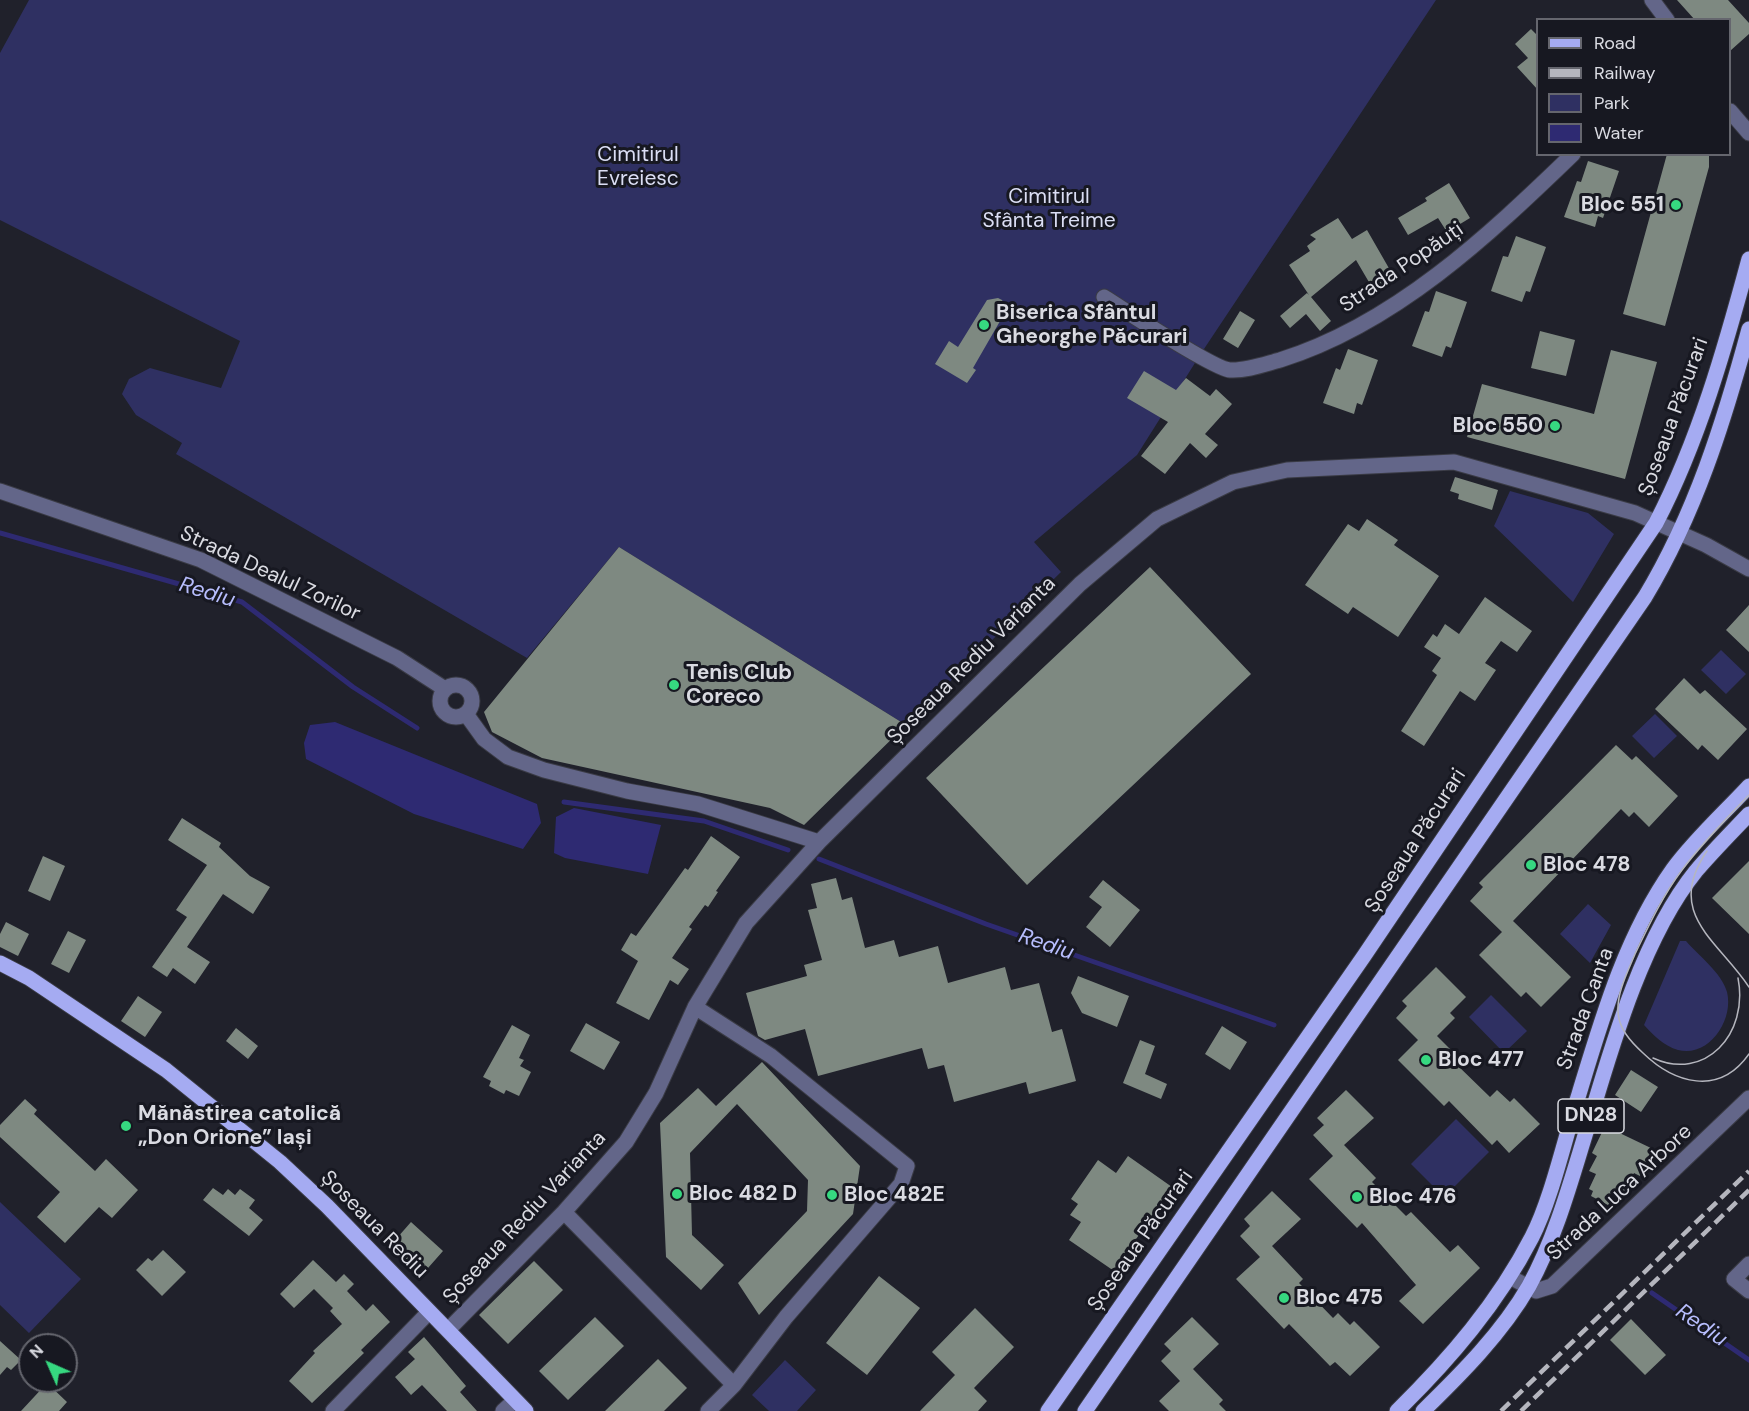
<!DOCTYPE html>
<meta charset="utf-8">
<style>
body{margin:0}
#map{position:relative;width:1749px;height:1411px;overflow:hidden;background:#20212b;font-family:"DM Sans",sans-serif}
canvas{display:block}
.legend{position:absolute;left:1536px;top:18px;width:195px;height:138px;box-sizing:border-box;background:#171821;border:2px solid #65666e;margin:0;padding:8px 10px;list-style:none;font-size:18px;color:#dadbe2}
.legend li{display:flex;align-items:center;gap:12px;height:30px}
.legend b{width:30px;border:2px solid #65666e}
.north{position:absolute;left:18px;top:1333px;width:60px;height:60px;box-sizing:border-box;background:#171821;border:2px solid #65666e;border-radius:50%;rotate:315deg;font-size:16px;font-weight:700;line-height:24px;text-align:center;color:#dadbe2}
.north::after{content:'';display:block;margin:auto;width:21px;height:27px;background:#36d880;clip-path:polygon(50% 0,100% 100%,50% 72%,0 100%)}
</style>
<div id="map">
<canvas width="1749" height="1411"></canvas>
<ul class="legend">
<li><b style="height:8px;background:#a5abf2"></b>Road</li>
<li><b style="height:8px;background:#b5b6be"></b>Railway</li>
<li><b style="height:16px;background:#2f3062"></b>Park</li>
<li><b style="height:16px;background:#2e2a72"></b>Water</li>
</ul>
<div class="north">N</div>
</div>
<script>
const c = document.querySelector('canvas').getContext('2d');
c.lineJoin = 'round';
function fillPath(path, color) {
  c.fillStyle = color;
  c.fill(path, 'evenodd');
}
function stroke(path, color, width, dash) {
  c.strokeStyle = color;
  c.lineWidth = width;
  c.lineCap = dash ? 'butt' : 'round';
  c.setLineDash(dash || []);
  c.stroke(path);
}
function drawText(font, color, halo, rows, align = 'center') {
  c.font = font + ' "DM Sans",sans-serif';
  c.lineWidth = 6;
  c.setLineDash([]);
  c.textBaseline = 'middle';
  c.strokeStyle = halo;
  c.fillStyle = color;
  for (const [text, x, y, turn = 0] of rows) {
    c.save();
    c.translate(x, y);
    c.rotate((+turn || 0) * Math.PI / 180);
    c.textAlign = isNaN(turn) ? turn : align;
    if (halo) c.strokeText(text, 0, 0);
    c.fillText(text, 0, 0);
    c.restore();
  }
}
fillPath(new Path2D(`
 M29,0H1436L1200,355L1137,455L1034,542L1061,572L906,725L727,614L694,647L720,610L619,547L527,658L176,454L182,443L136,415L122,394L129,379L150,368L221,388L240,341L0,220V53Z
 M1510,491L1588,513L1614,534L1573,602L1494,526Z
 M1721,650L1746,674L1726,694L1701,670Z
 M1655,714L1677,736L1654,758L1632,736Z
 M1588,904L1611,925L1590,963L1560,934Z
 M1680,941H1686C1698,955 1722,973 1727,992C1734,1020 1709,1058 1678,1050C1664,1046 1653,1035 1644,1025Z
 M1491,995L1527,1031L1504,1053L1469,1017Z
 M1456,1119L1489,1152L1444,1197L1411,1164Z
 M0,1202L81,1279L29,1333L0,1305Z
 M785,1360L816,1390L797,1411H769L752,1395Z`), '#2f3062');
fillPath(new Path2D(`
 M335,722L537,804L541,823L523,849L414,814L306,759L304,743L310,725Z
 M574,808L661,825L648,874L565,858L554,853L556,817Z`), '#2e2a72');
stroke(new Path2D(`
 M0,533L242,602L353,687L417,728
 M564,802L704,821L788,850
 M819,859L986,924L1274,1025
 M1652,1293L1749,1360`), '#2e2a72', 5);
fillPath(new Path2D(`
 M1677,0H1728L1749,23V34L1730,51V20H1695Z
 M1531,29L1538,36V90L1517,67L1528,58L1515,44Z
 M1667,154H1709V167L1665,326L1623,314Z
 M1588,161L1619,171L1603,218L1598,216L1595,227L1564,217L1577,181L1581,182Z
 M1449,183L1470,218L1447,232L1438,218L1408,235L1398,218L1427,201L1425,198Z
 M1338,218L1352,239L1367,230L1394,277L1373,289L1356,260L1311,297L1331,321L1320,331L1306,314L1290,328L1280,316L1307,293L1309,295L1289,265L1310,251L1307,246L1316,239L1310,235Z
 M1516,236L1546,247L1530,292L1526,291L1522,302L1491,291L1503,256L1508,257Z
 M1436,291L1467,302L1451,348L1446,346L1442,357L1412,346L1425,311L1429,312Z
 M998,298L1002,300L1007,309L973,368L976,370L967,383L935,364L949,341L958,347L987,300Z
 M1240,311L1255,320L1238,348L1223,339Z
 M1540,331L1575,340L1566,376L1531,368Z
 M1348,349L1378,360L1362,405L1357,403L1354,414L1323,403L1336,368L1340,370Z
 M1611,350L1657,362L1625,479L1467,437L1482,384L1594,414Z
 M1144,371L1176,390L1186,378L1210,396L1216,389L1232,404L1205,434L1218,445L1206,458L1190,443L1165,474L1141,456L1168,422L1127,398Z
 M1455,477L1498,490L1492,510L1458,499L1459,494L1450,491Z
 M1367,519L1398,540L1394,545L1439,576L1398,637L1353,607L1348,614L1305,585L1348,524L1359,531Z
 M619,547L906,725L804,825L770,808L542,758L492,732L484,712Z
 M1150,567L1251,674L1027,885L926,778Z
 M1485,597L1532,631L1517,652L1501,641L1485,663L1496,670L1475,701L1460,691L1424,746L1401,731L1437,675L1432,671L1441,658L1424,647L1433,634L1437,637L1445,624L1459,634Z
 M1749,605V652L1726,630Z
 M1684,678L1700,694L1705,690L1747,729L1718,760L1702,745L1698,750L1655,709Z
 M1616,745L1632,760L1636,756L1678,796L1649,827L1634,812L1629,817L1621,809L1513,921L1571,977L1541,1007L1526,992L1521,997L1479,955L1502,932L1470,901L1483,887L1479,883Z
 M182,818L221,843L219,847L250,876L270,887L253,914L223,894L187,947L210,962L195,984L173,968L167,977L152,967L187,917L176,910L207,865L168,840Z
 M711,836L740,857L716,891L718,892L708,907L705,905L689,927L692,929L672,958L689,969L678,985L670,980L649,1020L616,1003L638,961L621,950L631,933L636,936L685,868L688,870Z
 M43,856L65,866L50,901L28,891Z
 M1749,861V934L1712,898Z
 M836,878L842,900L852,897L865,948L894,940L899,957L938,946L948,983L1005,967L1011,990L1039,983L1052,1032L1062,1029L1076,1081L1029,1094L1026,1082L954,1102L944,1065L928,1069L922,1048L818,1076L805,1029L765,1040L758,1036L746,993L807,976L804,965L822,960L808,910L817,908L811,884Z
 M1103,880L1140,910L1110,947L1086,927L1102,907L1089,897Z
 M6,922L29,934L18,956L0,947V934Z
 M68,931L86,940L69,973L51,964Z
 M1436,967L1466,997L1450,1013L1455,1018L1437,1036L1458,1057L1453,1061L1490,1097L1497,1090L1510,1102L1514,1098L1540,1124L1509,1153L1497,1140L1492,1145L1449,1101L1444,1106L1398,1060L1418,1040L1396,1018L1407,1006L1402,1001Z
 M1078,976L1129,996L1117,1027L1082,1013L1071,993Z
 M138,996L162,1012L145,1037L121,1021Z
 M586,1023L620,1042L604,1070L570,1051Z
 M512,1025L530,1035L519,1058L524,1060L520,1066L531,1072L519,1096L506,1090L504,1094L489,1086L491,1081L483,1077Z
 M1222,1026L1247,1042L1230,1070L1205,1054Z
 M236,1028L258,1046L248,1059L226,1041Z
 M1140,1040L1155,1046L1145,1074L1167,1084L1161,1099L1123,1083Z
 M762,1062L860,1166L853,1214L759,1315L738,1283L807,1211L808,1180L737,1104L690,1153L692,1235L724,1265L701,1290L666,1257L660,1123L698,1088L716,1106Z
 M1631,1070L1658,1087L1641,1112L1615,1095Z
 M1346,1090L1374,1118L1344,1145L1376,1178L1372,1182L1406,1216L1411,1212L1450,1252L1458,1245L1480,1268L1423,1324L1399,1301L1416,1285L1362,1223L1357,1228L1309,1179L1333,1156L1313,1135L1324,1125L1317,1118Z
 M25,1099L37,1110L34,1114L95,1171L106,1159L138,1190L112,1218L99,1207L65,1243L37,1217L60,1192L0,1137V1125Z
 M1605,1126L1653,1149L1640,1176L1634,1173L1624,1194L1618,1191L1608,1205L1591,1196L1593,1191L1589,1189L1596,1174L1589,1171L1597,1156L1592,1153Z
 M1128,1156L1172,1187L1114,1271L1069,1240L1081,1222L1070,1215L1078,1204L1071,1199L1098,1160L1116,1173Z
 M213,1188L223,1195L228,1189L235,1195L240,1189L255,1200L249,1208L263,1220L249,1236L203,1200Z
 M1272,1191L1301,1219L1272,1246L1303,1279L1299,1283L1333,1318L1338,1313L1350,1325L1354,1321L1380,1347L1350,1376L1335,1362L1330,1366L1289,1324L1284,1329L1236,1279L1260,1257L1240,1236L1250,1226L1244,1219Z
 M411,1222L443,1251L428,1268L425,1265L418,1272L390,1246Z
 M163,1250L186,1272L162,1296L136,1270L148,1258L152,1261Z
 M313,1260L336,1282L344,1274L354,1284L347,1291L366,1311L373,1304L390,1322L361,1350L364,1353L312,1403L289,1381L315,1353L313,1351L342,1324L330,1311L333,1308L314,1289L294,1308L280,1294Z
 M534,1261L563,1290L508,1344L479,1315Z
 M879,1276L920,1308L867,1375L826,1343Z
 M975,1308L1014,1347L974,1388L987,1401L978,1411H920L955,1375L932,1352Z
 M595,1317L624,1346L568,1400L539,1371Z
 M1192,1317L1219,1344L1193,1369L1223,1400L1219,1404L1226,1411H1169L1159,1401L1180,1381L1161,1361L1171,1351L1164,1344Z
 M1631,1319L1666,1355L1645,1375L1610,1340Z
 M424,1337L466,1386L460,1392L477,1411H447L422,1385L411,1395L395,1377L415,1359L408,1352Z
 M0,1341L21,1360L11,1370L7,1367L0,1375Z
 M658,1359L687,1388L664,1411H605Z
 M47,1383L67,1402L59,1411H21Z`), '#7e8981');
const minor = new Path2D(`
 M1652,0L1667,20
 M1730,111L1749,133
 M1104,297C1124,310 1214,369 1230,370C1246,371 1265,364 1280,360C1395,324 1488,236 1573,154
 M0,491L201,560L397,658L445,689
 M440 701a16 16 0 1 1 32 0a16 16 0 1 1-32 0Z
 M466,714L484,739L508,757L544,770L627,791L698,804L819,842
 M695,1007L771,1056L907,1166L901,1184L786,1317L734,1385
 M564,1212L734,1385L708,1411
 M1749,1264L1734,1279L1749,1291
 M1510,1277L1536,1291L1552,1286L1749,1098
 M448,1330L564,1212L626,1142L656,1093L695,1007L746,923L819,842L1080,584L1157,519L1233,482L1287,470L1454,462L1635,513L1706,545L1749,569
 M333,1411L429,1312
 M503,1411L514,1401`);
const major = new Path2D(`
 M0,963L29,978L166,1070L280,1162L327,1206L526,1411
 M1048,1411L1364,956L1656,523C1699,440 1725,348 1749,259
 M1085,1411L1645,597C1695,514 1724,422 1749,329
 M1397,1411C1450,1359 1498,1303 1532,1237C1552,1198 1565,1137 1579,1094C1602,1018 1626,935 1673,869C1695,839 1724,813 1749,786
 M1423,1411C1461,1374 1502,1333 1529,1286C1558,1233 1573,1173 1591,1116C1614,1038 1645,934 1696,871C1713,851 1731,833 1749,814`);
stroke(minor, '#3a3b45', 17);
stroke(major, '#3a3b45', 17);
stroke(minor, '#636689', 15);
stroke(major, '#a5abf2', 15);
stroke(new Path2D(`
 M1749,795C1726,819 1702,843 1682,870C1663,895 1649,925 1635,954C1628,971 1617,992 1618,1011C1618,1028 1631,1042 1643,1053C1674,1083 1719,1097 1749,1054
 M1707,851C1664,914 1718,940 1749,987
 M1653,1058C1705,1082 1749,1034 1738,978`), '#b5b6be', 1.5);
stroke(new Path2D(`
 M1501,1411L1749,1171
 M1521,1411L1749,1190`), '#b5b6be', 4.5, [12, 6]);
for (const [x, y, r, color] of [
 [1676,205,6,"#36d880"],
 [984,325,6,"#36d880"],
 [1555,426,6,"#36d880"],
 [674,685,6,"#36d880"],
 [1531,865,6,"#36d880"],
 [1426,1060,6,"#36d880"],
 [126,1126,6,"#36d880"],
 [677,1194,6,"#36d880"],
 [832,1195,6,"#36d880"],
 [1357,1197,6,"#36d880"],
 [1284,1298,6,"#36d880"]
]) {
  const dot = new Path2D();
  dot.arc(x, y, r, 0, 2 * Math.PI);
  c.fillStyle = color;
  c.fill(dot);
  stroke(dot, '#171821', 2);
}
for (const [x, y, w] of [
 [1591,1116,66]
]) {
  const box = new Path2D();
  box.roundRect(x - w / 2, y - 17, w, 34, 4.5);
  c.fillStyle = '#171821';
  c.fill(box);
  stroke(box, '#dadbe2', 1.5);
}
drawText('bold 20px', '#dadbe2', null, [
 ["DN28",1591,1116]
]);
drawText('21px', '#dbdef4', '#171821', [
 ["Cimitirul",638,155],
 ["Evreiesc",638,179],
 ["Cimitirul",1049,197],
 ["Sfânta Treime",1049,221]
]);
drawText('bold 21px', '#dadbe2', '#171821', [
 ["Bloc 551",1664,205,"right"],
 ["Biserica Sfântul",996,313],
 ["Gheorghe Păcurari",996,337],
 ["Bloc 550",1543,426,"right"],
 ["Tenis Club",686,673],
 ["Coreco",686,697],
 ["Bloc 478",1543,865],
 ["Bloc 477",1438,1060],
 ["Mănăstirea catolică",138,1114],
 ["„Don Orione” Iași",138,1138],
 ["Bloc 482 D",689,1194],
 ["Bloc 482E",844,1195],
 ["Bloc 476",1369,1197],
 ["Bloc 475",1296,1298]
], 'left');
drawText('21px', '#dadbe2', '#171821', [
 ["Strada Popăuți",1402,268,-34],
 ["Șoseaua Păcurari",1674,417,-70],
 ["Strada Dealul Zorilor",270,574,25],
 ["Șoseaua Rediu Varianta",972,661,-45],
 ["Șoseaua Păcurari",1416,841,-57],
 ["Strada Canta",1586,1009,-70],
 ["Strada Luca Arbore",1620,1193,-43],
 ["Șoseaua Rediu Varianta",525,1218,-47],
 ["Șoseaua Rediu",374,1225,45],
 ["Șoseaua Păcurari",1141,1241,-55]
]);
drawText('italic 22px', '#b7bdfd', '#171821', [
 ["Rediu",207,593,17],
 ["Rediu",1046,945,19],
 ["Rediu",1701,1326,35]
]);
</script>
